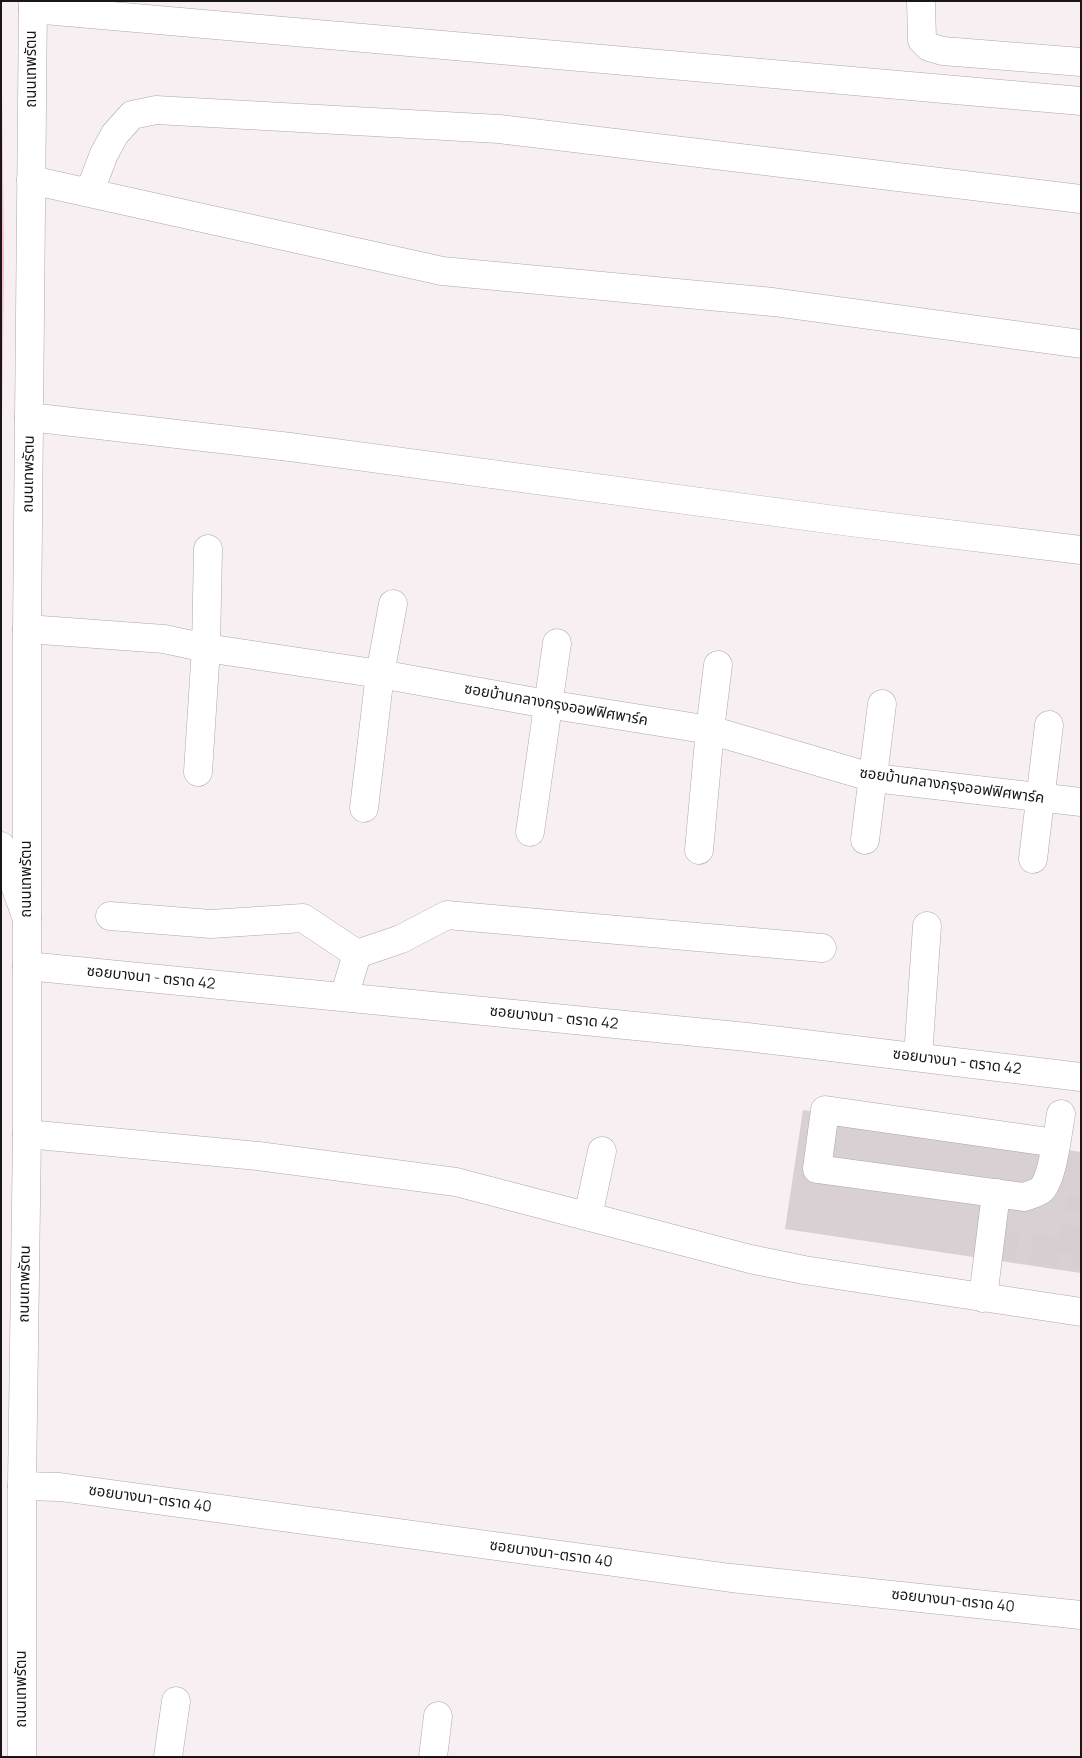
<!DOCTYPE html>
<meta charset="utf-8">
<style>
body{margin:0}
#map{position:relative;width:1082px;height:1758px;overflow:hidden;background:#f8eff2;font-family:Manrope,sans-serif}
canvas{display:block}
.frame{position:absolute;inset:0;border:2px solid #191617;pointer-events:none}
</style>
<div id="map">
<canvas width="1082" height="1758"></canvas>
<div class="frame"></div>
</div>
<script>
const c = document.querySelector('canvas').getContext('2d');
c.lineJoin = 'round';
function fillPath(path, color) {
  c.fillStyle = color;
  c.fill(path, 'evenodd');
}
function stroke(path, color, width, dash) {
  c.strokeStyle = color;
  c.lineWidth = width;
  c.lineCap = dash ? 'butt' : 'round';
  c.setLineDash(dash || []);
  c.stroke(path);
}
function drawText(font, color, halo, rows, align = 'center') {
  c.font = font + ' Manrope,"Noto Sans Thai",sans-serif';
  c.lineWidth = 4.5;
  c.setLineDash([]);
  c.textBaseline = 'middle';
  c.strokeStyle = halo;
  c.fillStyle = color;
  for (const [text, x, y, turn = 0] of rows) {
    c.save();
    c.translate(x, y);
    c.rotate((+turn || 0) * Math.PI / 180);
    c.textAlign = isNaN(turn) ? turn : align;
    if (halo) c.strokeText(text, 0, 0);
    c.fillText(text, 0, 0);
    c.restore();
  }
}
fillPath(new Path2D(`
 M1,1L4,261L1,506Z`), '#f8b8d3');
fillPath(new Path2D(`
 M803,1110L1081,1152V1273L785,1229Z`), '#d8d0d3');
stroke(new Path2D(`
 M990,1242L1081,1255
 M1072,1254L1081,1197`), '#d7ced1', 28, [28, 14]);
const minor = new Path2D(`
 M921,1L922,40L929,47L943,51L1081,62
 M33,9L1081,101
 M31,180L442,271L773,302L1081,344
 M89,193L104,154L115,134L132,115L156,110L499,129L1081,199
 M29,417L290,447L850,522L1081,550
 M27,629L164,639L206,648L380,674L547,704L710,730L874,778L1081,802
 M198,772L206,648L208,549
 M364,808L380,674L393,604
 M530,832L557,643
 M865,840L882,704
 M699,850L710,730L718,665
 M1033,859L1049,725
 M110,916L211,924L303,918L357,954
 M27,966L747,1037L1081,1077
 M344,997L357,954L401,939L447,915L822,948
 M918,1057L927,926
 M27,1134L258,1156L456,1182L750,1259L804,1270L1081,1312
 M1056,1143L825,1110L817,1169L1024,1197C1029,1195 1038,1193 1042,1189C1053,1177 1058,1131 1061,1114
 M588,1216L602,1151
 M983,1298L996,1193
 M22,1486L60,1487L731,1578L1081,1615
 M168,1757L176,1701
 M433,1757L438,1716`);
const major = new Path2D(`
 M22,1757V1486L27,1134V629L33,1`);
const highway = new Path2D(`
 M1,846L27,919`);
stroke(minor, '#aea6a9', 29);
stroke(major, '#aea6a9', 29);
stroke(highway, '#aea6a9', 29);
stroke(minor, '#fff', 28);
stroke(major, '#fff', 28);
stroke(highway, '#fff', 28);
drawText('15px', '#191617', '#fff', [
 ["ถนนเทพรัตน",32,69,-90],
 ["ถนนเทพรัตน",29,474,-89],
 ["ซอยบ้านกลางกรุงออฟฟิศพาร์ค",556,705,10],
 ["ซอยบ้านกลางกรุงออฟฟิศพาร์ค",952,786,8],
 ["ถนนเทพรัตน",27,879,-90],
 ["ซอยบางนา - ตราด 42",151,978,6],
 ["ซอยบางนา - ตราด 42",554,1018,6],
 ["ซอยบางนา - ตราด 42",957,1062,7],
 ["ถนนเทพรัตน",25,1284,-89],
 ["ซอยบางนา-ตราด 40",150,1499,8],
 ["ซอยบางนา-ตราด 40",551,1554,8],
 ["ซอยบางนา-ตราด 40",953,1601,6],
 ["ถนนเทพรัตน",22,1689,-90]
]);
</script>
